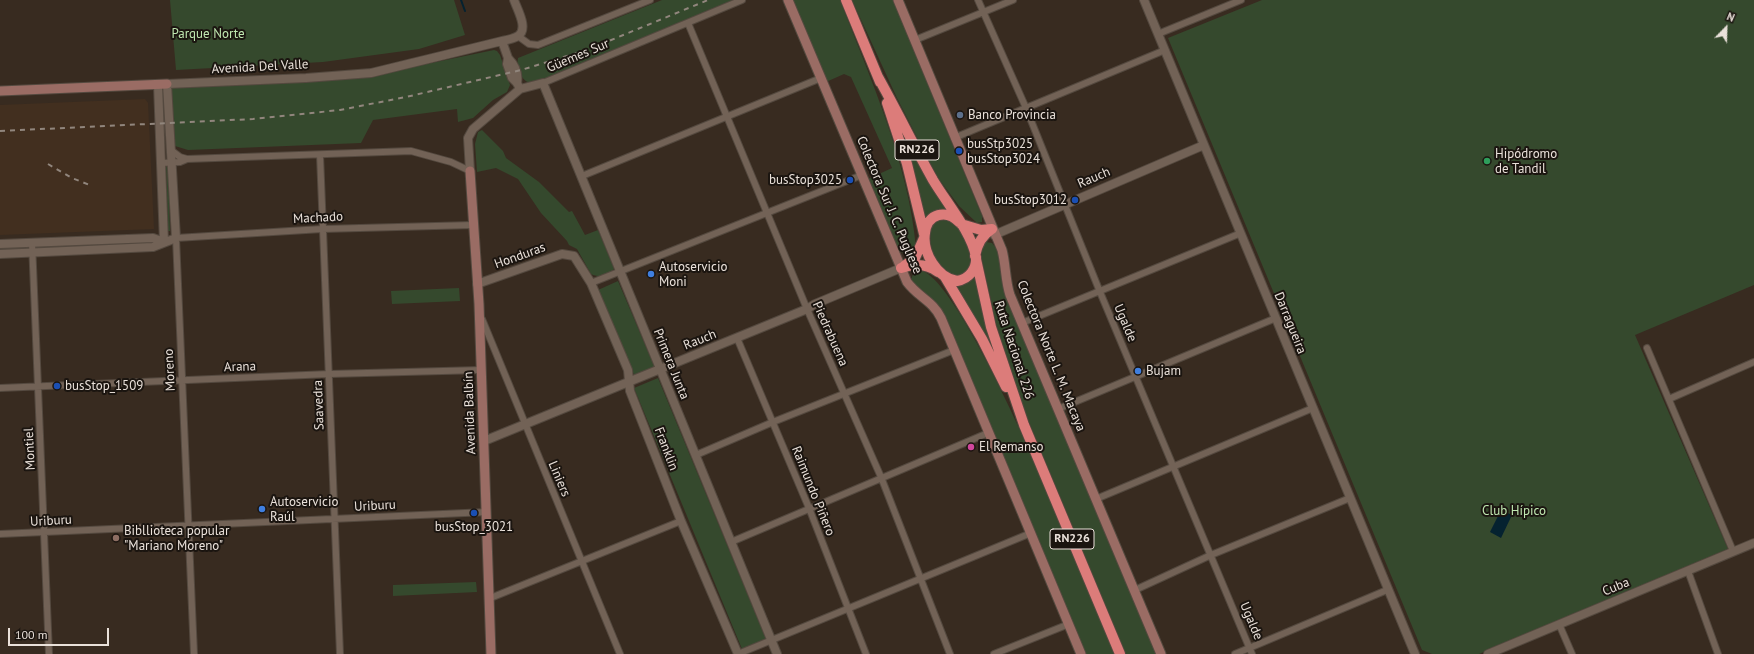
<!DOCTYPE html>
<meta charset="utf-8">
<style>
body{margin:0}
#map{position:relative;width:1754px;height:654px;overflow:hidden;background:#382b20;font-family:"PT Sans",sans-serif}
canvas{display:block}
.north{position:absolute;left:1706px;top:8px;width:40px;height:40px;-webkit-text-stroke:3px #1b1510;paint-order:stroke;rotate:23deg;font-size:11px;font-weight:700;line-height:16px;text-align:center;color:#eae1da}
.north::after{content:'';display:block;margin:auto;width:14px;height:18px;background:#eae1da;clip-path:polygon(50% 0,100% 100%,50% 72%,0 100%)}
.scale{position:absolute;left:8px;top:628px;width:101px;height:18px;box-sizing:border-box;border:2px solid #eae1da;border-top:0;padding-left:5px;font-size:12px;line-height:14px;white-space:nowrap;color:#eae1da;-webkit-text-stroke:3px #1b1510;paint-order:stroke}
</style>
<div id="map">
<canvas width="1754" height="654"></canvas>
<div class="north">N</div>
<div class="scale">100 m</div>
</div>
<script>
const c = document.querySelector('canvas').getContext('2d');
c.lineJoin = 'round';
function fillPath(path, color) {
  c.fillStyle = color;
  c.fill(path, 'evenodd');
}
function stroke(path, color, width, dash) {
  c.strokeStyle = color;
  c.lineWidth = width;
  c.lineCap = dash ? 'butt' : 'round';
  c.setLineDash(dash || []);
  c.stroke(path);
}
function drawText(font, color, halo, rows, align = 'center') {
  c.font = font + ' "PT Sans",sans-serif';
  c.lineWidth = 4;
  c.setLineDash([]);
  c.textBaseline = 'middle';
  c.strokeStyle = halo;
  c.fillStyle = color;
  for (const [text, x, y, turn = 0] of rows) {
    c.save();
    c.translate(x, y);
    c.rotate((+turn || 0) * Math.PI / 180);
    c.textAlign = isNaN(turn) ? turn : align;
    if (halo) c.strokeText(text, 0, 0);
    c.fillText(text, 0, 0);
    c.restore();
  }
}
fillPath(new Path2D(`
 M145,99L148,103L154,229L0,235V105Z`), '#422f1f');
fillPath(new Path2D(`
 M170,0H454L465,35L419,49L323,62L176,70Z
 M662,0H734L542,80L529,83C520,78 516,68 518,58Z
 M793,0H840C870,78 909,164 916,248L912,253L905,254L899,251L868,179L892,168L851,77L844,74L826,82Z
 M852,0H893L982,216V222L977,223L959,206L939,179L925,153L897,98Z
 M1262,0H1754V285L1635,335L1728,549L1479,654H1432L1422,650L1168,38Z
 M494,50L497,51L500,55L510,85L507,92L493,100L473,118L458,122L457,109L373,120L361,143L188,150L175,146L174,142L171,86L397,70Z
 M901,125L949,210L936,211L923,220L899,134Z
 M482,130L503,151L506,158L539,182L569,212L572,211L585,235L598,230L613,266L614,269C609,276 599,278 591,274L577,249L569,245L567,241L541,213L518,179L496,168L477,172L475,144L478,132Z
 M168,166L170,231H168L166,167Z
 M939,218L954,221C962,233 979,257 967,271C963,275 959,277 953,276C949,274 944,271 942,269C931,257 929,240 931,225Z
 M154,241V244L39,249L38,246Z
 M986,242L992,243C1005,257 999,276 1005,293L1156,654H1126L1029,422L1015,382L996,323L982,259V249Z
 M919,270C966,275 1093,600 1115,654H1084L946,322L911,280L913,274Z
 M977,273L1004,377L954,285Z
 M618,281L655,368L635,377L598,290Z
 M459,288L460,301L392,304L391,291Z
 M658,378L766,639L742,649L634,388Z
 M476,582L477,592L393,596V585Z`), '#35492d');
fillPath(new Path2D(`
 M1501,510L1512,515L1501,538L1490,532Z`), '#052230');
stroke(new Path2D(`
 M461,0L465,11`), '#052230', 2);
const minor = new Path2D(`
 M978,0L1026,108L1100,292L1252,654
 M688,23L807,309L881,477L950,654
 M1158,34L1241,0
 M518,36L529,44L538,45L650,0
 M915,40L1013,0
 M543,83L742,0
 M954,138L1165,50
 M172,151L180,157L187,159
 M320,155L340,654
 M161,163L180,162L187,159L411,151L451,162L470,171
 M582,176L821,78
 M32,242L49,654
 M591,283L862,175
 M482,319L620,654
 M1022,323L1241,233
 M737,338L809,508L866,654
 M1647,348L1733,551
 M0,388L329,374L481,370
 M1669,399L1754,362
 M1058,409L1276,318
 M696,455L773,422L954,350
 M1096,499L1313,408
 M0,534L487,512
 M731,542L988,433
 M1688,571L1718,654
 M1135,590L1211,555L1350,498
 M488,599L681,521
 M1559,624L1572,654
 M194,654L176,238L322,229L473,225
 M738,654L1031,533
 M994,654L1069,624
 M1235,654L1387,590`);
const tertiary = new Path2D(`
 M1144,0L1415,654
 M502,41L508,58L507,64L512,78L517,83L520,89
 M508,58C515,65 519,72 517,83
 M158,85L164,242
 M470,171L468,138L473,129L520,89L543,83L777,654
 M994,235L1204,145
 M0,244L153,238L164,242
 M0,254L153,247L176,238L167,84L306,78L371,73L502,41C507,40 513,39 518,36C529,29 517,9 514,0
 M477,284L562,254L574,256L591,283L628,370L630,391L681,521L738,654
 M484,441L807,309L815,304L901,268
 M1488,654L1754,543`);
const secondary = new Path2D(`
 M788,0L907,282C918,297 933,301 941,318L1081,654
 M898,0L1002,250C1006,265 1005,280 1010,295L1161,654
 M0,91L167,84
 M470,171L479,304L491,654`);
const trunk = new Path2D(`
 M846,0L880,82
 M878,77C897,111 914,146 933,180C946,202 972,233 976,257C977,269 969,279 957,281C937,278 922,252 925,233C927,213 947,209 959,222
 M887,103L907,164L924,234
 M961,224L981,230L992,229
 M975,256C977,245 982,235 992,229
 M976,259L991,327L1024,425L1120,654
 M904,266L915,258L924,238
 M901,268C915,263 927,264 938,272
 M945,277L982,339L1006,387`);
stroke(minor, '#54493f', 8);
stroke(tertiary, '#54493f', 10);
stroke(secondary, '#54493f', 11);
stroke(trunk, '#54493f', 12);
stroke(minor, '#726256', 6);
stroke(tertiary, '#726256', 8);
stroke(secondary, '#9a6c64', 9);
stroke(trunk, '#dc7c7a', 10);
stroke(new Path2D(`
 M0,131L253,119L340,110L406,97L521,70L587,50L708,0
 M48,164L72,178L92,186`), '#91867d', 2, [5, 5]);
for (const [x, y, r, color] of [
 [960,115,4,"#5c6f8a"],
 [959,151,4,"#1a4fb4"],
 [1487,161,4,"#2e9e5b"],
 [850,180,4,"#1a4fb4"],
 [1075,200,4,"#1a4fb4"],
 [651,274,4,"#3f7fe0"],
 [1138,371,4,"#3f7fe0"],
 [57,386,4,"#1a4fb4"],
 [971,447,4,"#d1479c"],
 [262,509,4,"#3f7fe0"],
 [474,513,4,"#1a4fb4"],
 [116,538,4,"#8d6e63"]
]) {
  const dot = new Path2D();
  dot.arc(x, y, r, 0, 2 * Math.PI);
  c.fillStyle = color;
  c.fill(dot);
  stroke(dot, '#1b1510', 1.5);
}
for (const [x, y, w] of [
 [917,150,44],
 [1072,539,44]
]) {
  const box = new Path2D();
  box.roundRect(x - w / 2, y - 10, w, 20, 3);
  c.fillStyle = '#1b1510';
  c.fill(box);
  stroke(box, '#eae1da', 1);
}
drawText('bold 12px', '#eae1da', null, [
 ["RN226",917,150],
 ["RN226",1072,539]
]);
drawText('13px', '#bfe7b0', '#1b1510', [
 ["Parque Norte",208,34],
 ["Club Hípico",1514,511]
]);
drawText('13px', '#eae1da', '#1b1510', [
 ["Güemes Sur",578,56,-23],
 ["Avenida Del Valle",260,67,-3],
 ["Rauch",1094,178,-23],
 ["Colectora Sur J. C. Pugliese",889,205,67],
 ["Machado",318,218,-3],
 ["Honduras",520,256,-20],
 ["Ugalde",1125,323,67],
 ["Darragueira",1290,323,68],
 ["Piedrabuena",830,334,66],
 ["Rauch",700,340,-22],
 ["Ruta Nacional 226",1014,350,72],
 ["Colectora Norte L. M. Macaya",1051,356,68],
 ["Primera Junta",671,364,68],
 ["Arana",240,367,-2],
 ["Moreno",170,370,-93],
 ["Saavedra",319,405,-92],
 ["Avenida Balbín",470,413,-92],
 ["Montiel",30,449,-93],
 ["Franklin",666,449,69],
 ["Liniers",559,479,67],
 ["Raimundo Piñero",813,491,68],
 ["Uriburu",375,506,-3],
 ["Uriburu",51,521,-3],
 ["Cuba",1616,587,-22],
 ["Ugalde",1251,621,67]
]);
drawText('13px', '#eae1da', '#1b1510', [
 ["Banco Provincia",968,115],
 ["busStp3025",967,144],
 ["busStop3024",967,159],
 ["Hipódromo",1495,154],
 ["de Tandil",1495,169],
 ["busStop3025",842,180,"right"],
 ["busStop3012",1067,200,"right"],
 ["Autoservicio",659,267],
 ["Moni",659,282],
 ["Bujam",1146,371],
 ["busStop_1509",65,386],
 ["El Remanso",979,447],
 ["Autoservicio",270,502],
 ["Raúl",270,517],
 ["busStop_3021",474,527,"center"],
 ["Bibllioteca popular",124,531],
 ["\"Mariano Moreno\"",124,546]
], 'left');
</script>
